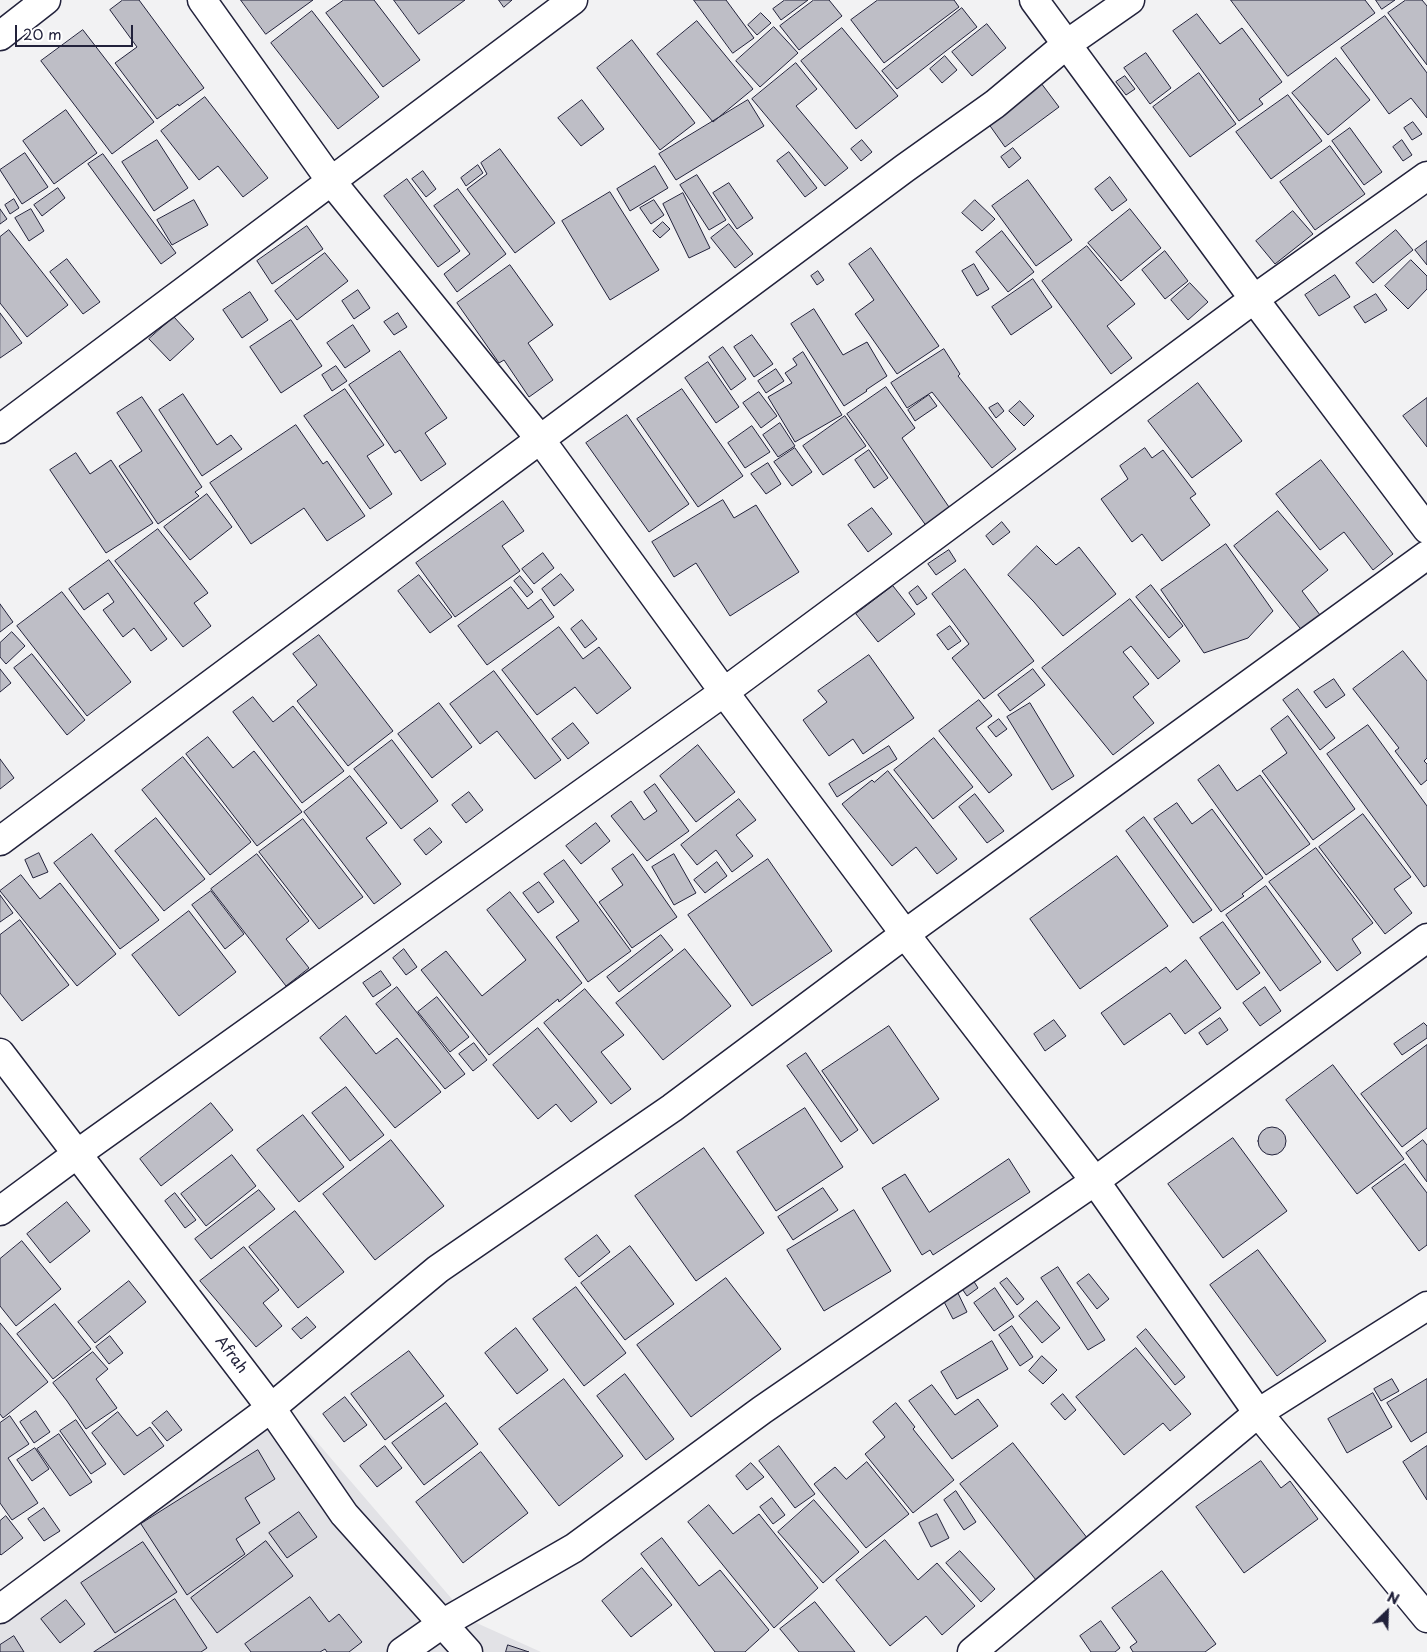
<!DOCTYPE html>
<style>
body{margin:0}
#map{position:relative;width:1427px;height:1652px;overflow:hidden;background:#f2f2f3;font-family:"Playpen Sans",sans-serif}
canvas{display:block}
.north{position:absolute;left:1362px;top:1587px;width:50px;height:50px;-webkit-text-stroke:4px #fff;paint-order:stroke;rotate:24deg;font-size:14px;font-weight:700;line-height:20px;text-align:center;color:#22223b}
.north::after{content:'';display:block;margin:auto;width:18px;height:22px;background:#22223b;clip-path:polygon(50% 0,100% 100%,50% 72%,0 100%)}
.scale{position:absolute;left:15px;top:25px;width:118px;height:22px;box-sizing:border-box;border:2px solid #22223b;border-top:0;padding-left:6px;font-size:15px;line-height:18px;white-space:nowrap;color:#22223b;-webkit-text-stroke:4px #fff;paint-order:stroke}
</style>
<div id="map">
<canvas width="1427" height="1652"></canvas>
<div class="north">N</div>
<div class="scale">20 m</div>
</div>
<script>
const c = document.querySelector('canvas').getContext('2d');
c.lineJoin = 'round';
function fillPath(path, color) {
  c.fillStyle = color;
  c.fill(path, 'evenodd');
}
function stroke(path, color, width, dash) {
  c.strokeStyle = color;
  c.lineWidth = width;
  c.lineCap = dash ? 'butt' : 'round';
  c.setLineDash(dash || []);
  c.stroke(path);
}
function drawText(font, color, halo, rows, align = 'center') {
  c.font = font + ' "Playpen Sans",sans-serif';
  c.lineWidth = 4;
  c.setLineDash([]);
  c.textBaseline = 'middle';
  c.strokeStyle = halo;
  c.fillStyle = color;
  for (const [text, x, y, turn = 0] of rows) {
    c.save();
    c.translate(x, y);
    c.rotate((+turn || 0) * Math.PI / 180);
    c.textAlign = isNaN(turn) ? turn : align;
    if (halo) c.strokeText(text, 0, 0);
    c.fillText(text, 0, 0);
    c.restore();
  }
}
fillPath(new Path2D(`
 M286,1406L470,1620L541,1652H0V1622Z`), '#e2e2e6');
const building = new Path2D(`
 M123,0H139L204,88L179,106L178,104L157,119L115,63L137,47L110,10Z
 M241,0H313L266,34Z
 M344,0H374L420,60L383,87L326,13Z
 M394,0H465L419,34Z
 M499,0H512L504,7Z
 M694,0H726L754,38L733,53Z
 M785,0H808L781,20L773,9Z
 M814,0H829L842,16L799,50L780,26Z
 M878,0H954L959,7L884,63L851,20Z
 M1231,0H1365L1375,13L1288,76Z
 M1376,0H1395L1382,9Z
 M1406,0H1422L1427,6V65L1388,13Z
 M962,8L977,27L897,89L882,71Z
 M312,11L379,97L338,129L271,43Z
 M761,13L771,23L757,35L748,25Z
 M1197,14L1220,44L1242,28L1282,82L1259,99L1263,104L1239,121L1173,31Z
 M1385,16L1427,73V118L1411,98L1389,114L1341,48Z
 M697,21L753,89L713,122L657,54Z
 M987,24L1006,48L972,76L952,52Z
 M774,27L798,53L760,87L736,61Z
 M842,28L898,96L856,129L801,61Z
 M83,30L154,122L112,154L41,61Z
 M632,40L695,123L660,150L597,68Z
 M1146,53L1171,88L1150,104L1124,68Z
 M945,56L957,70L942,83L930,69Z
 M1336,58L1370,100L1328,135L1292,93Z
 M796,63L817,89L796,106L848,168L825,186L752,99Z
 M1199,73L1236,124L1190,157L1153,107Z
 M1125,76L1135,89L1126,95L1116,82Z
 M1041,83L1059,107L1005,147L988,123Z
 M1288,95L1322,141L1271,179L1236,132Z
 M205,97L268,178L243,197L218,166L199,180L161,131Z
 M582,100L604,129L581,146L558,118Z
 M748,100L764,126L676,180L659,154Z
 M66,110L97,153L54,184L23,141Z
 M1413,122L1422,134L1412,140L1404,128Z
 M1350,128L1382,172L1364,185L1332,141Z
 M157,140L188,188L154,211L122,162Z
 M862,140L872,152L861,161L851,149Z
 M1402,140L1412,155L1403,161L1393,147Z
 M1330,146L1365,194L1315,230L1280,182Z
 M1013,148L1021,158L1009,168L1001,157Z
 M500,149L555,223L515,253L467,189L487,174L481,163Z
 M789,152L817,188L805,197L777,161Z
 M25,153L48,187L22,204L0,170Z
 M103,154L176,253L161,264L88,164Z
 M478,165L483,173L466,186L461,178Z
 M655,166L668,188L630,211L617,189Z
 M423,171L436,189L426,197L412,179Z
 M697,175L726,220L709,230L680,185Z
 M1110,177L1127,200L1112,211L1095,189Z
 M407,179L460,251L438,267L384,196Z
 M1028,180L1072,240L1036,266L992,206Z
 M729,183L753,218L737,229L713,193Z
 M58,188L65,198L42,216L34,205Z
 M458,189L506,254L457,292L444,274L470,254L434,206Z
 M610,192L659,270L610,300L562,221Z
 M683,193L710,248L689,258L663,204Z
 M14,199L19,208L10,214L5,205Z
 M194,200L208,225L172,245L157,220Z
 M654,200L664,215L651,224L640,208Z
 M975,200L995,219L982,231L962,213Z
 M0,209L7,219L0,224Z
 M31,209L44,231L29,241L15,218Z
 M1130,209L1161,248L1121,281L1088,243Z
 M1293,211L1313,234L1275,264L1256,241Z
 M663,222L670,229L660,238L653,231Z
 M729,224L753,254L735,268L711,238Z
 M307,226L323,249L272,284L257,261Z
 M9,230L68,305L27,337L0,303V237Z
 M1396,230L1413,250L1373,283L1356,263Z
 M1002,231L1034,272L1008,292L976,252Z
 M1427,241V265L1415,250Z
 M1087,246L1135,304L1107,326L1132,358L1111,374L1042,281Z
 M871,248L939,346L897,374L855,314L874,300L849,264Z
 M1165,251L1188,281L1165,299L1142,270Z
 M325,253L348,281L297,320L275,291Z
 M67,259L100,302L83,314L50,272Z
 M1411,260L1427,276V289L1408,309L1385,286Z
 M974,264L989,289L977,296L962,271Z
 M510,265L553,325L528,343L553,380L529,397L504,360L499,363L457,303Z
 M818,271L824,280L817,285L811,276Z
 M1335,275L1350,297L1319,316L1305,295Z
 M1033,279L1052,307L1011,335L992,307Z
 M1190,283L1208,302L1188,320L1171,300Z
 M358,290L370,308L354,319L342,301Z
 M250,292L268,320L242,338L223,310Z
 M1376,294L1387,310L1365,323L1354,307Z
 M814,309L843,355L867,342L887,376L866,390L867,391L844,406L791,324Z
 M0,313L22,343L0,358Z
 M398,313L407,327L394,335L384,322Z
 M174,317L194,339L170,361L149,339Z
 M291,320L322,366L281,393L250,347Z
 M353,325L370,351L345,368L327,343Z
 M752,335L773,364L754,377L734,347Z
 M723,347L746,379L731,390L709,357Z
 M944,349L960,374L958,376L1016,449L992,468L932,392L907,408L891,383Z
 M400,351L447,418L425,433L446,464L421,481L400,450L395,453L349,385Z
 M803,352L842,415L795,442L768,397L792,383L785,373L797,365L793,359Z
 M708,362L739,407L716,423L685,378Z
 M336,366L347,381L332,391L322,375Z
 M776,369L784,381L766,393L758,381Z
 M1198,383L1242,441L1192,478L1148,421Z
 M886,387L915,428L902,438L951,510L927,527L847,414Z
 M345,389L384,445L367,456L392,494L370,509L304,416Z
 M682,389L743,476L698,507L637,419Z
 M759,392L777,416L761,428L743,403Z
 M183,394L217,445L231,435L242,449L202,476L159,410Z
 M929,395L937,406L915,421L908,410Z
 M142,397L202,487L195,492L199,496L158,524L119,466L142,451L117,413Z
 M1427,398V447L1403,416Z
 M1020,401L1034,416L1024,426L1009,411Z
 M998,403L1004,411L996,418L989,408Z
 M627,415L689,504L649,532L586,443Z
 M845,416L866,446L823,475L803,446Z
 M780,423L795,446L778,457L763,435Z
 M296,425L323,464L327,461L365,516L327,541L304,508L251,544L210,483Z
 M752,426L770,452L745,468L728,443Z
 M795,448L812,472L792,486L774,462Z
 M1145,448L1152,458L1163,450L1196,494L1190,498L1210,525L1162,561L1142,534L1132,542L1101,499L1128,479L1120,466Z
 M869,450L888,478L874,488L855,460Z
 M76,453L90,474L111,460L153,523L106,553L50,470Z
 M1321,460L1393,554L1373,570L1344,532L1320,550L1276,494Z
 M768,463L781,484L766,494L751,474Z
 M207,494L232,527L190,560L164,527Z
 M723,500L734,518L756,505L799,572L730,616L696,563L674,577L652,542Z
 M503,501L524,531L502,546L520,571L455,617L416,563Z
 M872,508L892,534L868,552L848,525Z
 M1278,511L1328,570L1302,591L1323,619L1304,633L1234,546Z
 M1002,522L1010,532L993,545L986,536Z
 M158,529L208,593L194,603L211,626L183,647L115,561Z
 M1226,544L1273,611L1248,638L1204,653L1161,590Z
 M1037,546L1056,565L1079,547L1116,594L1063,636L1034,602L1008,575Z
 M949,550L956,561L936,575L928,564Z
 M543,553L554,568L534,584L522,569Z
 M109,560L167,639L151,651L134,628L123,637L103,610L114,602L108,593L84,610L69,589Z
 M965,569L1034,661L984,699L952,658L969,644L932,594Z
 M561,574L574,590L554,606L542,589Z
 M419,575L452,617L430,633L398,591Z
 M520,576L533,592L527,597L514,581Z
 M1151,585L1183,626L1169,638L1136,597Z
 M893,586L915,614L878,642L856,614Z
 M918,586L927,598L917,605L909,593Z
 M511,587L528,609L541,599L554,617L487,665L458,626Z
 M62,592L131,682L87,716L17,626Z
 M1130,599L1180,661L1158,679L1131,646L1123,652L1149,684L1133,697L1154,723L1113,755L1042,668Z
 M0,604L13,622L0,632Z
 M582,620L597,639L585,648L571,629Z
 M950,626L961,641L948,650L937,635Z
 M559,627L583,659L599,647L631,688L597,714L575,687L537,715L502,670Z
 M12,632L25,646L6,664L0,657V643Z
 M319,635L393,731L348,766L297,701L317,685L293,654Z
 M1403,651L1427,681V758L1424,761L1427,764V780L1421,785L1395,751L1399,748L1353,689Z
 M32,654L85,720L67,735L14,668Z
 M869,655L914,718L863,754L853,739L829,756L803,720L827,702L818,691Z
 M0,669L11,683L0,692Z
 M1033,669L1045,685L1010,711L998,695Z
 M494,671L561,760L535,779L497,731L480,744L450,704Z
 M1334,679L1345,695L1326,708L1314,692Z
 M1298,689L1335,738L1320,750L1283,700Z
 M253,697L273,722L293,706L344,771L302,803L233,712Z
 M979,700L992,716L976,728L1012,775L989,793L939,731Z
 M439,703L472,747L432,778L398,734Z
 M1030,703L1074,776L1052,790L1007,717Z
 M1288,716L1355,809L1313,840L1262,771L1287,753L1271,729Z
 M999,719L1007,729L996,737L988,727Z
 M573,723L589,743L568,759L552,739Z
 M1368,725L1427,806V885L1424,887L1327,754Z
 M208,737L233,768L254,751L302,812L257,846L186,754Z
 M934,738L973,787L933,819L894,770Z
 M392,740L438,801L401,829L354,769Z
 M698,745L735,792L696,822L660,776Z
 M889,746L897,759L837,797L829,784Z
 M183,757L251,842L210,875L142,790Z
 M0,759L14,778L0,789Z
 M1219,765L1237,791L1260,775L1310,844L1266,875L1198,780Z
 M888,771L957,859L937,874L916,847L892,866L842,804L872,780L874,782Z
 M350,776L387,823L366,838L401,884L374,904L304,812Z
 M655,784L689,831L647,861L611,816L631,801L644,820L657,811L644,792Z
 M469,792L483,810L466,823L452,805Z
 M975,794L1004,831L987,843L959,807Z
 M739,799L756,820L736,835L753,856L732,872L716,850L697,865L681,845Z
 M1177,803L1192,824L1212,809L1263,878L1242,894L1244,896L1221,912L1154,819Z
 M1363,814L1411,877L1394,889L1412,913L1385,934L1319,847Z
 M1144,817L1212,910L1193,923L1126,831Z
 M156,818L205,879L164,911L115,851Z
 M303,819L363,897L319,929L259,852Z
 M596,823L610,841L581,864L566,846Z
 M430,828L442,842L426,855L414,840Z
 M92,834L159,920L120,949L54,863Z
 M1316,848L1373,923L1352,939L1361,953L1337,971L1269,882Z
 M39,853L48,872L33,878L25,860Z
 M257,854L309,921L286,939L309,968L286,986L211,889Z
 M633,854L677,917L632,948L599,902L623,885L612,869Z
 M674,854L696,893L674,905L652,867Z
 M1117,856L1168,926L1080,989L1030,919Z
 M768,859L832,951L752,1006L688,915Z
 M564,860L631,951L588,982L556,937L579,921L544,874Z
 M717,862L727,876L705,893L694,880Z
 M21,875L40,899L60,883L116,954L77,986L0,891Z
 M539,882L554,902L538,913L523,893Z
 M1266,886L1321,962L1280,991L1226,915Z
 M211,891L244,934L225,949L192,905Z
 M510,892L582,983L559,1002L558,999L489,1055L421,970L446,951L482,996L526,960L487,910Z
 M0,895L13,913L0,922Z
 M189,911L236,972L179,1016L132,955Z
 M20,920L69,985L22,1021L0,993V935Z
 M1223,922L1260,973L1237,990L1200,938Z
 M661,935L673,950L619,992L607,977Z
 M404,949L417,967L406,975L393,958Z
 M685,949L731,1006L663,1060L616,1003Z
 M1186,960L1221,1008L1185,1034L1170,1013L1124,1045L1101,1013L1166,967L1170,972Z
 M381,971L391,985L373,997L363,983Z
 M397,987L465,1074L445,1089L376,1004Z
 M1265,987L1281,1011L1260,1026L1243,1003Z
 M585,989L624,1035L601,1052L631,1089L611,1104L544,1023Z
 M437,997L469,1037L450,1052L418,1012Z
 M346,1016L376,1054L397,1038L441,1092L395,1128L320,1038Z
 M1220,1018L1228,1030L1207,1045L1199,1033Z
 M1054,1020L1066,1036L1045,1051L1034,1034Z
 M1424,1023L1427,1026V1038L1402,1055L1394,1044Z
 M889,1026L939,1099L873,1144L822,1071Z
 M538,1028L597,1102L571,1122L556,1104L538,1119L493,1065Z
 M474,1043L487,1060L473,1071L459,1054Z
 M1427,1045V1128L1402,1147L1361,1094Z
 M806,1053L858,1130L841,1142L787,1066Z
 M1333,1065L1404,1159L1357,1194L1286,1100Z
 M346,1087L384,1135L350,1161L312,1113Z
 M211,1103L233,1130L161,1186L140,1159Z
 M805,1108L843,1167L776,1211L737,1152Z
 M303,1115L344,1167L299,1202L257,1150Z
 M1258 1141a14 14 0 1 1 28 0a14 14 0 1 1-28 0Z
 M1233,1138L1287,1211L1223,1258L1168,1184Z
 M391,1140L444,1206L375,1260L323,1194Z
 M1423,1140L1427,1145V1182L1406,1153Z
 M704,1148L764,1233L696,1281L635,1196Z
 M232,1155L256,1186L206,1226L181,1194Z
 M1009,1159L1030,1192L933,1255L930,1250L922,1255L882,1188L905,1174L929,1212Z
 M1405,1164L1427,1193V1245L1419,1251L1372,1188Z
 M823,1188L838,1210L793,1240L778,1217Z
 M259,1190L275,1209L211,1259L195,1239Z
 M175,1193L196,1220L185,1228L165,1201Z
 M67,1202L90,1231L50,1263L27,1234Z
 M854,1210L891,1271L824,1311L787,1250Z
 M295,1211L344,1272L298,1308L249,1247Z
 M597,1235L610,1252L579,1277L565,1259Z
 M22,1241L61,1289L16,1326L0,1306V1259Z
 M630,1246L674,1304L625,1340L581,1283Z
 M244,1247L279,1290L263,1303L282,1326L256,1347L200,1281Z
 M1258,1250L1326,1341L1277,1376L1210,1285Z
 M1058,1267L1105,1340L1088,1350L1041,1278Z
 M968,1272L978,1288L967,1296L956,1280Z
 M1089,1274L1109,1299L1097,1309L1077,1283Z
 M726,1278L781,1349L691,1417L637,1345Z
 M1007,1278L1024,1299L1017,1305L1000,1283Z
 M129,1281L146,1302L95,1343L78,1322Z
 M576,1287L626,1353L584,1386L533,1319Z
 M995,1288L1014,1317L994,1331L974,1303Z
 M956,1289L967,1312L953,1319L941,1296Z
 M1037,1301L1060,1328L1042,1343L1019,1316Z
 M55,1304L91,1349L53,1379L17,1334Z
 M307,1317L316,1327L301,1339L292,1329Z
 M0,1323L48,1382L3,1418L0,1414Z
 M1012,1326L1033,1357L1020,1366L999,1335Z
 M516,1328L548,1370L517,1394L485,1353Z
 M1146,1329L1185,1377L1175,1385L1137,1337Z
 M110,1336L123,1353L109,1364L96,1347Z
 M992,1341L1008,1369L957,1399L941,1372Z
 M1136,1348L1191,1414L1170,1431L1163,1423L1124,1455L1076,1397Z
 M409,1351L444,1396L385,1440L351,1394Z
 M93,1352L108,1369L96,1379L117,1408L86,1429L67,1401L53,1383Z
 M1042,1356L1057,1370L1043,1384L1029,1371Z
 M625,1374L674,1439L646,1460L597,1396Z
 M564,1379L623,1456L559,1506L499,1429Z
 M1392,1379L1399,1391L1381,1401L1374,1389Z
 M1427,1379V1432L1411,1442L1387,1403Z
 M932,1385L955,1415L978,1399L998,1426L952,1459L909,1401Z
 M1373,1393L1392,1427L1347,1453L1328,1419Z
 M1063,1394L1076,1410L1065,1420L1051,1404Z
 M345,1397L367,1425L344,1442L323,1414Z
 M446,1403L478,1444L424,1485L392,1443Z
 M896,1403L915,1427L913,1429L954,1480L913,1513L865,1454L885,1437L873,1422Z
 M36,1411L50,1432L34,1443L20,1422Z
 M167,1411L182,1430L167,1441L152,1423Z
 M118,1412L137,1436L150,1427L164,1446L124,1475L92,1433Z
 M10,1416L29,1444L8,1458L38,1503L12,1520L0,1503V1423Z
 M76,1420L106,1464L91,1474L60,1431Z
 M59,1434L92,1482L70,1496L37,1449Z
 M1013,1443L1088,1539L1036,1580L960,1484Z
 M385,1446L402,1468L377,1487L360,1466Z
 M779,1446L815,1494L795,1508L759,1461Z
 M1427,1446V1500L1403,1462Z
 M35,1448L49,1469L32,1481L17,1460Z
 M258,1450L275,1479L245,1498L260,1523L236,1539L245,1554L187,1595L141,1524Z
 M481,1452L528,1513L463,1563L416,1502Z
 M1261,1461L1281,1488L1290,1481L1318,1519L1244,1573L1196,1507Z
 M867,1462L909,1514L866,1548L814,1484L835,1467L846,1479Z
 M751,1463L764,1477L747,1490L736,1476Z
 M956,1491L976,1522L964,1530L944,1500Z
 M772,1498L785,1515L773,1524L760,1507Z
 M814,1500L859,1552L823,1583L778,1532Z
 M709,1505L733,1534L759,1514L818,1588L774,1628L688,1522Z
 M44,1508L60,1531L44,1541L28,1519Z
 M299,1512L317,1537L287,1558L269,1533Z
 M937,1514L949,1538L931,1547L919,1523Z
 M6,1516L23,1538L1,1555L0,1554V1521Z
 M662,1538L699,1586L720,1570L769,1630L745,1652H715L641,1554Z
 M885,1540L918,1580L937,1563L975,1606L942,1635L926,1616L890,1646L836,1580Z
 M266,1541L293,1576L217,1633L191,1598Z
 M143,1542L177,1592L115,1633L81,1583Z
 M960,1551L995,1589L981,1602L946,1563Z
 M642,1568L672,1605L631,1637L602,1601Z
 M1162,1571L1216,1644L1205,1652H1133L1130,1647L1137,1642L1112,1608Z
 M310,1597L329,1622L339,1614L362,1642L349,1652H327L325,1649L320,1652H251L245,1644Z
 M175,1599L207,1648L201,1652H94Z
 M66,1600L85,1624L60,1643L41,1619Z
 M815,1602L855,1652H799L780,1629Z
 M1101,1621L1120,1648L1115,1652H1091L1080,1636Z
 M14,1636L24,1652H0V1645Z
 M508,1645L529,1652H506Z`);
fillPath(building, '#bebec6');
stroke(building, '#22223b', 1);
const minor = new Path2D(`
 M202,0L331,181L540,439L724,692L905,934L1095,1181L1258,1413L1427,1618
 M1034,0L1254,299L1427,529
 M0,429L573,0
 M0,841L905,168L995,104L1067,44L1130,0
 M0,1053L271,1408L344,1514L468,1652
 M0,1211L77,1154L724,692L1254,299L1427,176
 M0,1609L271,1408L438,1269L672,1108L905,934L1427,555
 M402,1652L442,1624L574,1548L762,1410L1095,1181L1427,938
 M972,1652L1258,1413L1427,1306`);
const major = new Path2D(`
 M0,36L46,0`);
stroke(minor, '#22223b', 31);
stroke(major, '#22223b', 31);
stroke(minor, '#fff', 28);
stroke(major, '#fff', 28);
drawText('15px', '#22223b', '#fff', [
 ["Afrah",231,1355,53]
]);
</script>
